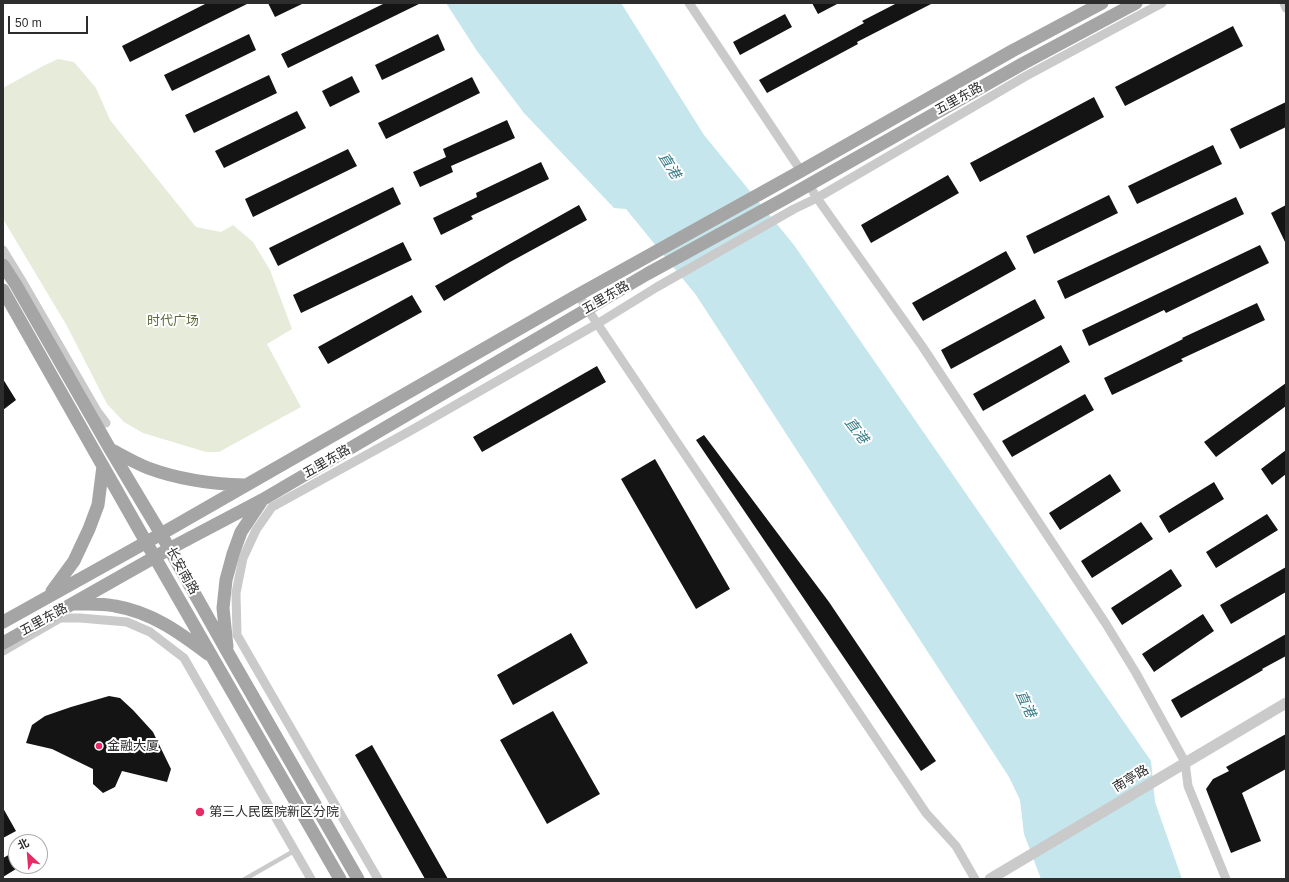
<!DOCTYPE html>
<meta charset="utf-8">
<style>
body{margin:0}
#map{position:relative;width:1289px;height:882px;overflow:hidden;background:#fff;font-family:Helvetica,"Noto Sans SC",sans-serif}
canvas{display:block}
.frame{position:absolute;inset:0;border:4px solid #2d2d2d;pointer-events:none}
.north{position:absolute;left:8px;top:834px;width:40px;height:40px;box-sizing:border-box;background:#fff;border:1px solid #ababab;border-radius:50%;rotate:334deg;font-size:11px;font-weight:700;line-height:16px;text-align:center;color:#2d2d2d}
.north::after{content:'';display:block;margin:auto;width:14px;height:18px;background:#e82b67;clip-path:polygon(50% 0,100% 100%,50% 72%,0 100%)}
.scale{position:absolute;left:8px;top:16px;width:80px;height:18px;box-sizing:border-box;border:2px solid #2d2d2d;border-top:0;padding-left:5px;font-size:12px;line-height:14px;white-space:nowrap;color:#2d2d2d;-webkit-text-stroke:3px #fff;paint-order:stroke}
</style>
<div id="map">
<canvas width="1289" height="882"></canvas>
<div class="frame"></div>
<div class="north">北</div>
<div class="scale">50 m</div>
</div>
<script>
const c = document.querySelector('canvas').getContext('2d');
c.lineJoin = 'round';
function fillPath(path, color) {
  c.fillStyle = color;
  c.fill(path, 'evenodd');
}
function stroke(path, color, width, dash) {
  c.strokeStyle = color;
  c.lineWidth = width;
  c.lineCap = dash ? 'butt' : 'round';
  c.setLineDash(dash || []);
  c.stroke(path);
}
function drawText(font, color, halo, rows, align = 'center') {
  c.font = font + ' Helvetica,"Noto Sans SC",sans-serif';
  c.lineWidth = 4;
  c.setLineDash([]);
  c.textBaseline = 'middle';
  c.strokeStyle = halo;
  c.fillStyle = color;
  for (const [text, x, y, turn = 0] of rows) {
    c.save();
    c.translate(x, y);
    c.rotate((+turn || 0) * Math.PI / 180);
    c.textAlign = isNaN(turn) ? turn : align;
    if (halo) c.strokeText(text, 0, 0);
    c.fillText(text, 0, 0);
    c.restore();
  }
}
fillPath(new Path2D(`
 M58,59L74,62L96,88L110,120L196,227L221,232L233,225L253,242L270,270L292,329L267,344L301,407L219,452H206L143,433L124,422L107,404L67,326L3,219V88L43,66Z`), '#e7ebda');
fillPath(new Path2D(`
 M446,3H621L704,135L794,245L1151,761L1155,802L1182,879H1041L1024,834L1020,800L1009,777L696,295L626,209L614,208L524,113L477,51Z`), '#c5e6ec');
fillPath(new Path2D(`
 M207,3H249L130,62L122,46Z
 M268,3H304L275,17Z
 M385,3H421L288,68L281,54Z
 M812,3H839L818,14Z
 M897,3H933L857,42L858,44L767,93L759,80L864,23L862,21Z
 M785,14L792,27L740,55L733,42Z
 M1233,26L1243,46L1125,106L1115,87Z
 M249,34L256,50L172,91L164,75Z
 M438,34L445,50L382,80L375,65Z
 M269,75L277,93L194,133L185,115Z
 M352,76L360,92L330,107L322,91Z
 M472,77L480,93L386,139L378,123Z
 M1094,97L1104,117L980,182L970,163Z
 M1286,102V127L1240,149L1230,129Z
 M297,111L306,128L224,168L215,151Z
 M507,120L515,138L451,166L453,172L420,187L413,172L446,157L443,149Z
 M1213,145L1222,164L1137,204L1128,186Z
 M348,149L357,166L253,217L245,199Z
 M541,162L549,179L471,216L473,219L441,235L433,218L477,197L476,193Z
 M948,175L959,193L871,243L861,225Z
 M393,187L401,204L278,266L269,248Z
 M1109,195L1118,213L1034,254L1026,236Z
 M1236,197L1244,214L1065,299L1057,281Z
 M579,205L587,220L510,262L444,301L435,286Z
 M1286,205V244L1271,213Z
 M403,242L412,260L301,313L293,295Z
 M1260,245L1269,263L1166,313L1164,310L1089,346L1082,330Z
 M1006,251L1016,269L923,321L912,303Z
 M412,295L422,312L328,364L318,347Z
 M1035,299L1045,318L951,369L941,350Z
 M1257,303L1265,320L1181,359L1183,361L1112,395L1104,378L1183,339L1182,338Z
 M1061,345L1070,362L983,411L973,394Z
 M597,366L606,382L482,452L473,437Z
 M3,379L16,400L3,410Z
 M1286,383V406L1216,457L1204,442Z
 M1085,394L1094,410L1012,457L1002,441Z
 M704,435L829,602L936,761L921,771L696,440Z
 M1286,450V474L1272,485L1261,469Z
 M655,459L730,589L696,609L621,479Z
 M1110,474L1121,491L1060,530L1049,513Z
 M1214,482L1224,499L1169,533L1159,516Z
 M1267,514L1278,530L1216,568L1206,552Z
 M1141,522L1153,539L1092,578L1081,561Z
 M1286,567V592L1231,624L1220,605Z
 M1171,569L1182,586L1122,625L1111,608Z
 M1203,614L1214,631L1154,672L1142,654Z
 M571,633L588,663L513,705L497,675Z
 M1286,634V656L1262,669L1263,670L1181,718L1171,700Z
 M109,696L120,698L133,710L153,732L171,769L167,782L122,771L115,787L103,793L93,784V769L52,749L26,743L32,725L45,716L71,707Z
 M553,711L600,794L547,824L500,740Z
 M1286,734V769L1242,793L1261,841L1231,853L1206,789L1213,779L1229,771L1226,767Z
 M372,745L448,879H425L355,755Z
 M3,808L16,831L3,838Z
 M16,851V869L3,877V858Z`), '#141414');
stroke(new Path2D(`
 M245,879L294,851`), '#cacaca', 4.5);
stroke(new Path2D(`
 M689,3L801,171
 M1284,3L1286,8
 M809,185L817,198L922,346L1106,624L1136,673L1185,762L1188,786L1226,879
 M3,250L22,281L97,411L106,423
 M578,295L926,813L956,846L975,879
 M3,651L60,618H80L127,622L150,632L184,658L311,879
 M378,879L237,635L236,593L243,558L256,530L272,507L410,431L597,324L657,287L794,209L817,198L1026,76L1162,3`), '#cacaca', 9);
stroke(new Path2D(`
 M990,879L1286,703`), '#cacaca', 11);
stroke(new Path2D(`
 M3,265L16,285L110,449L161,534L228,653L358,879
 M3,290L146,542L340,879
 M110,449C122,455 135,463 148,468C180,480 212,484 245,485
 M52,591L74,561L89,529L98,505L103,466
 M74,604C88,604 101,603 115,606C151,612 179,632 208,654
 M3,622L161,534L578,295L801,171L1012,51L1102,3
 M3,643L169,549L262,500L647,274L784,199L1024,63L1136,3
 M227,647L223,608L226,580L233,554L241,532L261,502`), '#a5a5a5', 13);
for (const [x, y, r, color] of [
 [99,746,4,"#e82b67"],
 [200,812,5,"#e82b67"]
]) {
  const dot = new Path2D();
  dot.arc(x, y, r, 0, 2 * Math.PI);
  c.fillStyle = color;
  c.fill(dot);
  stroke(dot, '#fff', 1.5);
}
drawText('13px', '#2d2d2d', '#fff', [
 ["五里东路",959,99,-29],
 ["五里东路",606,298,-30],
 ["五里东路",327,462,-30],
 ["长安南路",182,571,61],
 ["五里东路",44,620,-29],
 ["南亭路",1131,779,-31]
]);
drawText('13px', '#5c693a', '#fff', [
 ["时代广场",173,321]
]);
drawText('13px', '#2d2d2d', '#fff', [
 ["金融大厦",107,746],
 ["第三人民医院新区分院",209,812]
], 'left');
drawText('italic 14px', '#387e8a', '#fff', [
 ["直港",669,166,58],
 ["直港",856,431,52],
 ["直港",1025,704,65]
]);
</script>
